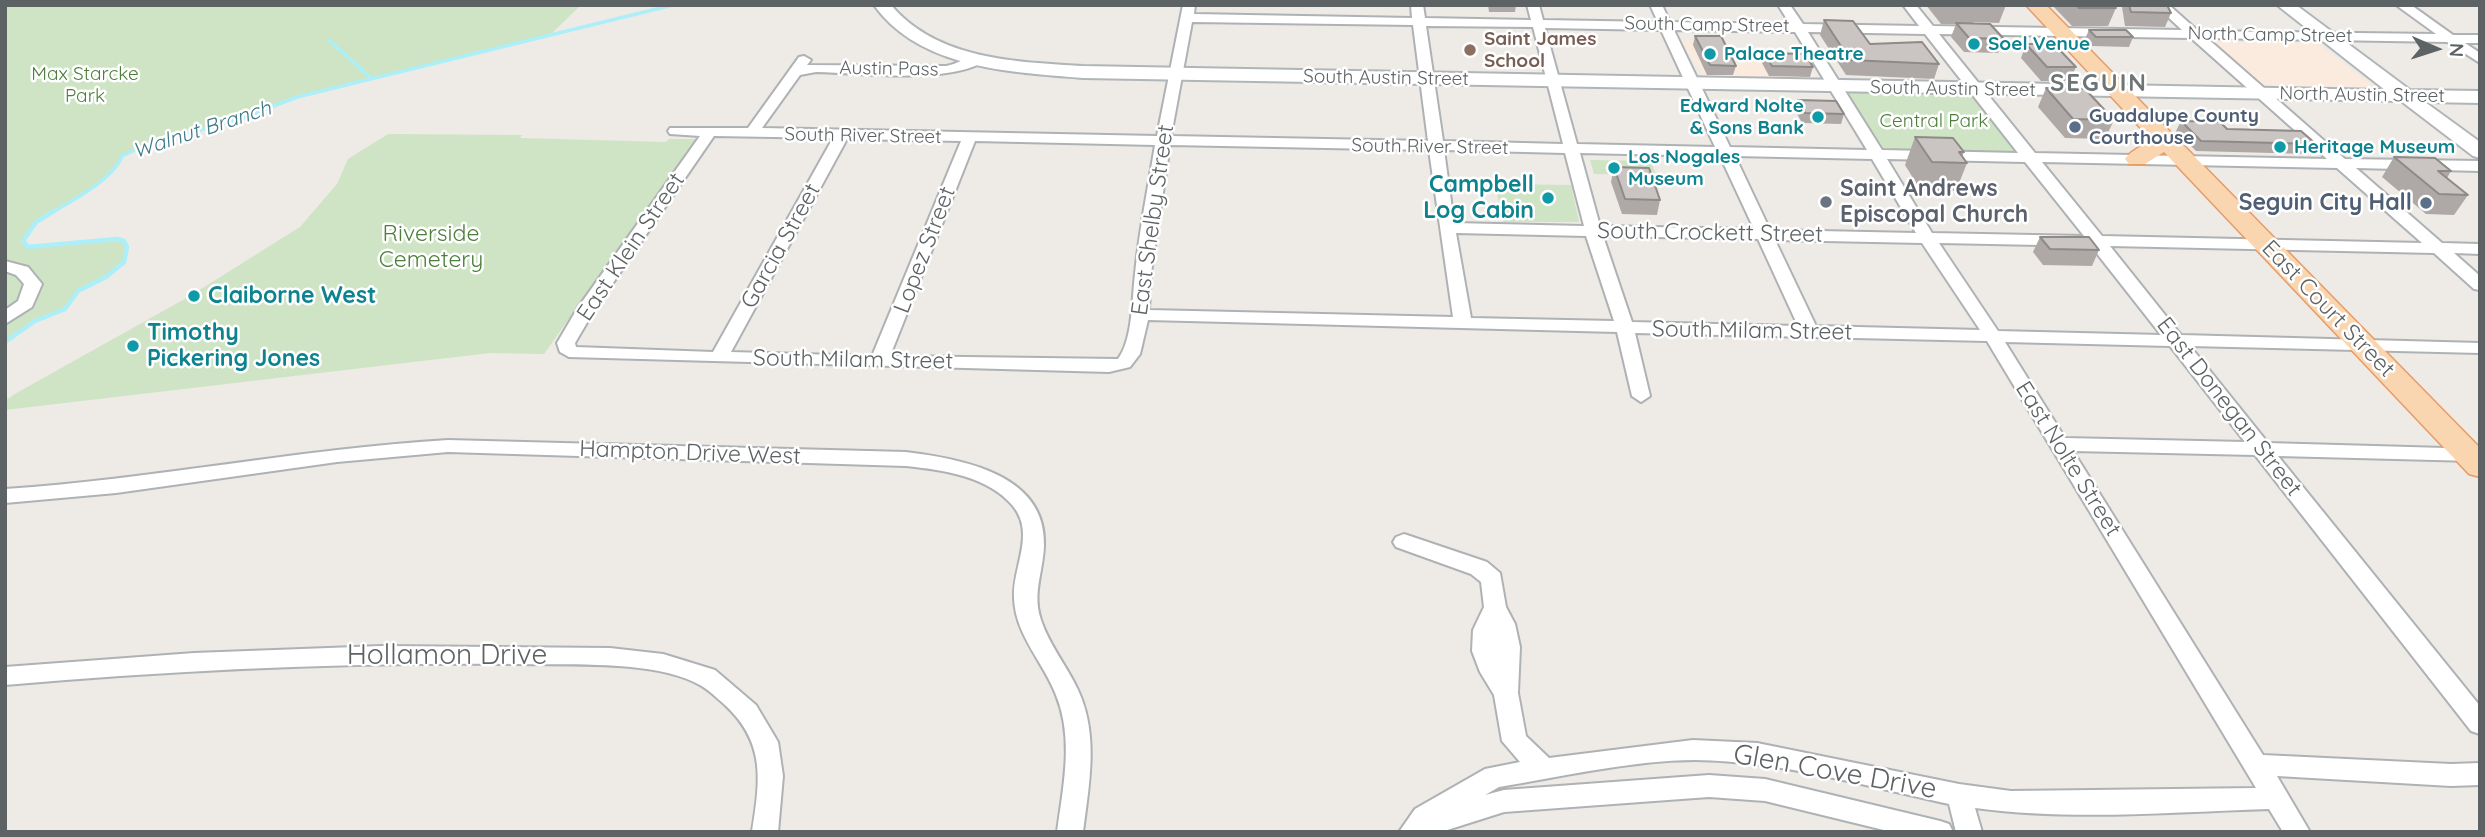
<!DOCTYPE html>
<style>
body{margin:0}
#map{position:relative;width:2485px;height:837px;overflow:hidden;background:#eeeae6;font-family:Quicksand,sans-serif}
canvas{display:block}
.frame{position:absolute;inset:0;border:7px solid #5d6365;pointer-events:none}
.north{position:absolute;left:2401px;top:14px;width:70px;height:70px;-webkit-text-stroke:5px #fff;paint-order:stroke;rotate:93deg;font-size:19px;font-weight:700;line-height:28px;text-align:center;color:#5d6365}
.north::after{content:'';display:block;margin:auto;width:24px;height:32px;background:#5d6365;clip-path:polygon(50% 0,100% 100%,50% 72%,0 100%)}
</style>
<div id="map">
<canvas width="2485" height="837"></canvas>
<div class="frame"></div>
<div class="north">N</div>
</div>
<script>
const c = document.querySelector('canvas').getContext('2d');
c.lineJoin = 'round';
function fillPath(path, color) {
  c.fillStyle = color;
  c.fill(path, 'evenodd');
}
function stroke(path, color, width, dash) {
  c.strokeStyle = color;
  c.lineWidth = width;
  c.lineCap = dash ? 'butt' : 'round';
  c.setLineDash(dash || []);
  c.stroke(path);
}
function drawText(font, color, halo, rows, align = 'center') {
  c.font = font + ' Quicksand,sans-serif';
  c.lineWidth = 5;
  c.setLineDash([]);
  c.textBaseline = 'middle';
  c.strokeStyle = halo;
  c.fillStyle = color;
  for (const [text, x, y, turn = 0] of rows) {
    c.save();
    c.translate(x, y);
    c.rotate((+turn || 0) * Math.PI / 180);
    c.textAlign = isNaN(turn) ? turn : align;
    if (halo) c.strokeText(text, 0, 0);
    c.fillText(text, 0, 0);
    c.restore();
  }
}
fillPath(new Path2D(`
 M1680,40L1717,41L1725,59L1806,60L1817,79L1705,78Z
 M2213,42L2318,43L2375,88L2262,87Z`), '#fbebde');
fillPath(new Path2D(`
 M5,5H581L552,33L482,53L297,97L240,119L145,145L123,156L119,165L84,194L36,222L24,241L28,247L117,239L124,241L127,247L124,262L106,277L78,291L65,309L35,320L5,342Z
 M1837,87L1978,90L2030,156L1875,154Z
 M388,134L522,135L520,138L666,142L669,139H696L544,354L490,353L5,410V401L13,395L190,296L300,227L337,184L348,159Z
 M1590,160L1651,161L1656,175L1594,174Z
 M1495,184L1571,185L1579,222H1503Z`), '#cee4c4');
stroke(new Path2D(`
 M329,40L370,77
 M51,213C72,201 114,179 122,156L145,145L240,119L297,97L673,5`), '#aceff8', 3.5);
stroke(new Path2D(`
 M5,342L35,321L65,309L78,291L106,277L124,262L127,247L124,241L117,239L28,247L23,241L36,222L54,211`), '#aceff8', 4.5);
const street = new Path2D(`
 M1183,5H1195L1194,14L1412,18L1411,5H1423L1425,18L1531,20L1527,5H1539L1543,20L1658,22L1650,5H1662L1670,22L1790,24L1778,5H1790L1803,24L1919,26L1903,5H1916L1933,26L2182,30L2155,5H2169L2198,31L2436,34L2396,5H2411L2453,35H2480V43H2465L2480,53V63L2447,42L2207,38L2345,159L2480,161V171L2356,168L2442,243L2480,244V254L2454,253L2480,276V290L2474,289L2434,253L2110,246L2181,335L2480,343V353L2190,346L2268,443L2480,449V459L2473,461L2278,456L2480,706V734L2471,731L2255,455L2073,451L2263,755L2451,764L2480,763V785L2451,786L2277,776L2310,832H2283L2269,809C2172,812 2072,821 1975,808L1982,832H1956L1949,804C1865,786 1781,761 1695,760C1635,760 1560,777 1499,787L1485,795L1504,790L1709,775L1765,779L1940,821L1949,824L1953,832H1892L1765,801L1709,797L1504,812L1441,832H1399L1415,809L1485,769L1520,762L1502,741L1494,695L1480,672L1472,651L1473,630L1484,607L1481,582L1471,574L1396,547L1393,542L1396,537L1404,534L1487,562L1500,573L1506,607L1515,624L1520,647L1518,693L1526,736L1549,758L1693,740L1757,743L1959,784L2011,791L2256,788L1987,341L1635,333L1650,396L1641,402L1632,396L1617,332L1148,320L1140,354L1130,367L1109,372L569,357L560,352L557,343L577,309L700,136L670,134L668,131L670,128H748L799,57L804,56L811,60L807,65L946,66C958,64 971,54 983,56V62C945,84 861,73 816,72L800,75L762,128L1157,136ZM1192,22L1413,25L1428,141L1171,136ZM1426,26L1533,27L1563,144L1443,141ZM1545,28L1661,30L1715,147L1577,144ZM1674,30L1795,32L1867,150L1730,147ZM1808,32L1925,34L2018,153L1882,150ZM1939,34L2191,38L2327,159L2035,153ZM714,136L833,138L713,352L576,347L575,343L595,309ZM847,139L961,141L872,356L731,352ZM975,141L1155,145C1148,188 1139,231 1135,274C1132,298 1133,339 1118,359L890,356ZM1170,145L1429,150L1453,317L1149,310L1151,273ZM1444,150L1565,153L1584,226L1454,223ZM1580,153L1720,156L1754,229L1600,226ZM1735,156L1872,159L1916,233L1770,230ZM1887,159L2025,162L2084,236L1932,233ZM2042,162L2337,168L2422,243L2102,236ZM1456,233L1586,236L1614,321L1471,318ZM1603,236L1758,239L1798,326L1632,322ZM1775,240L1922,243L1980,330L1816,326ZM1939,243L2091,246L2161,335L1998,331ZM2005,342L2170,346L2245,442L2065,438Z
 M5,261L28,267L42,284L32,307L5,324V310L18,301L24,284L16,275L5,271Z
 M448,440L906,452C962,459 1047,474 1044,546C1043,573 1032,593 1041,620C1049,645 1067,666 1078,690C1099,735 1089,785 1083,832H1057C1063,787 1074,739 1056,695C1044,663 1015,635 1014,598C1012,568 1036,534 1013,506C988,476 943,470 906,466L448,452L337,462L116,493L5,503V489C154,479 300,449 448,440Z
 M382,646L610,648L663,654L715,670L756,705L778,742L783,776L778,832H752C760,781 766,743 725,705C717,698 709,690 700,685C657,660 568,665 518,664C346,662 176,670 5,685V667L194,653Z`);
const secondary = new Path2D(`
 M874,5H891C937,60 1017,62 1083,66L2385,90L2277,5H2296L2410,90L2480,91V103L2425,102L2480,142V158L2473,156L2401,101L1083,78C1011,72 920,69 874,5Z`);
const primary = new Path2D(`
 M2026,5H2046L2480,448V477L2469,474L2164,152L2145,164H2129L2125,159C2133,148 2143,149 2148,136Z`);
stroke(street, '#aeb2b4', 4);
stroke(secondary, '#b0b5b7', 4);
stroke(primary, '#e79b67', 3);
fillPath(street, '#fff');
fillPath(secondary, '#fff');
fillPath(primary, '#f9d6b0');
fillPath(new Path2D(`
 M1488,5H1516L1515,12H1489Z
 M1926,5H2006L1999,23L1974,22L1973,23L2004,39L1998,53L1964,52L1951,37L1956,24H1941Z
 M2052,5H2112L2116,8L2108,26H2072Z
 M2123,5H2167L2171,13L2165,27L2125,26L2122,7Z
 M1824,20L1870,44L1939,64L1934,79L1846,75L1820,35Z
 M2089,30L2133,37L2129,47L2092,46L2085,39Z
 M1695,36L1736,66L1733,75H1707L1693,45Z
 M2026,44L2076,67L2070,81H2041L2021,58Z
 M1764,53L1813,67L1810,77L1769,76L1762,63Z
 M2046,88L2114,120L2105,139L2065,138L2038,107Z
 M1798,100L1844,114L1841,124L1802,123L1795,110Z
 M2181,121L2227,129L2316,144L2311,154L2196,151L2176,131Z
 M1915,137L1964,152L1962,157L1967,163L1956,191H1921L1905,165Z
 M2394,157L2451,171L2447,178L2468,195L2454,215L2426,214L2382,177Z
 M1614,167L1660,200L1657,215L1622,214L1611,182Z
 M2040,237L2099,250L2092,266L2043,265L2033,252Z`), '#aea9a7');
const building = new Path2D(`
 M1946,5H1979L1980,6H1947Z
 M2076,5H2112L2116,8H2079Z
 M2129,5H2167L2171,13L2131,12Z
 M1824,20L1853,21L1870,44L1922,42L1939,64L1850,60Z
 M1956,23L1990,24L2004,39L1969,38Z
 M2089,30H2126L2133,37H2096Z
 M1695,36H1721L1736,66L1710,65Z
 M2026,44H2054L2076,67H2047Z
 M1764,53L1805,54L1813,67L1772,66Z
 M2046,88L2085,89L2114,120L2073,119Z
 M1798,100L1836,101L1844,114L1805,113Z
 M2181,121L2220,122L2227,129L2301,131L2316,144L2201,141Z
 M1915,137L1953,138L1964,152H1959L1967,163L1932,162Z
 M2394,157L2435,158L2451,171H2438L2468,195L2439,194Z
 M1614,167L1649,168L1660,200L1625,199Z
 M2040,237H2089L2099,250L2050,249Z`);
fillPath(building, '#cac5c2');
stroke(building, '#8d8a88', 2);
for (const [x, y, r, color] of [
 [1974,44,7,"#0f9aa8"],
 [1470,50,7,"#8d6e63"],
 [1710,54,7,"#0f9aa8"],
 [1818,117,7,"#0f9aa8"],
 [2075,127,7,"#5c6f8a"],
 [2280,147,7,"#0f9aa8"],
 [1614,168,7,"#0f9aa8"],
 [1548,198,7,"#0f9aa8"],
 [1826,202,7,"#6b7280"],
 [2426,203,7,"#5c6f8a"],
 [194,296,7,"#0f9aa8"],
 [133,346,7,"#0f9aa8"]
]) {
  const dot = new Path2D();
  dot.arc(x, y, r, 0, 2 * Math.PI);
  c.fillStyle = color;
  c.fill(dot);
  stroke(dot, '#fff', 2.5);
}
drawText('19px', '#5d6365', '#fff', [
 ["South Camp Street",1707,25,1],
 ["North Camp Street",2270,35,1],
 ["Austin Pass",889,69,1],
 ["South Austin Street",1386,78,1],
 ["South Austin Street",1953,89,1],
 ["North Austin Street",2362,95,1],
 ["South River Street",863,136,1],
 ["South River Street",1430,147,1]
]);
drawText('bold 19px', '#785e54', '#fff', [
 ["Saint James",1484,39],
 ["School",1484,61]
], 'left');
drawText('bold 19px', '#0d838f', '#fff', [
 ["Soel Venue",1988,44],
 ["Palace Theatre",1724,54],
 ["Edward Nolte",1804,106,"right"],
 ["& Sons Bank",1804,128,"right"],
 ["Heritage Museum",2294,147],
 ["Los Nogales",1628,157],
 ["Museum",1628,179]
], 'left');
drawText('19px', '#4d7e3b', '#fff', [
 ["Max Starcke",85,74],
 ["Park",85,96],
 ["Central Park",1934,121]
]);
drawText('bold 19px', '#4e5e75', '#fff', [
 ["Guadalupe County",2089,116],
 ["Courthouse",2089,138]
], 'left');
drawText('italic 21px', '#3d7988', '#fff', [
 ["Walnut Branch",202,130,-18]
]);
drawText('bold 23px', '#0d838f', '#fff', [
 ["Campbell",1534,185,"right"],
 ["Log Cabin",1534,211,"right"],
 ["Claiborne West",208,296],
 ["Timothy",147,333],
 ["Pickering Jones",147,359]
], 'left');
drawText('bold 23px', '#5b616d', '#fff', [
 ["Saint Andrews",1840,189],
 ["Episcopal Church",1840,215]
], 'left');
drawText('bold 23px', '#4e5e75', '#fff', [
 ["Seguin City Hall",2412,203]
], 'right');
drawText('23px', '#5d6365', '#fff', [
 ["East Shelby Street",1153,220,-82],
 ["South Crockett Street",1710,233,1],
 ["Garcia Street",781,246,-61],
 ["East Klein Street",631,247,-56],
 ["Lopez Street",925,250,-69],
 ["East Court Street",2328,309,46],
 ["South Milam Street",1752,331,1],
 ["South Milam Street",853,360,1],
 ["East Donegan Street",2229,407,52],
 ["Hampton Drive West",690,453,2],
 ["East Nolte Street",2068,459,58]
]);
drawText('23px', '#4d7e3b', '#fff', [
 ["Riverside",431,234],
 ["Cemetery",431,260]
]);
c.letterSpacing = '2px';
drawText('bold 24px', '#6e7577', '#fff', [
 ["SEGUIN",2099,84]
]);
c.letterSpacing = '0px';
drawText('28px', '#5d6365', '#fff', [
 ["Hollamon Drive",447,656],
 ["Glen Cove Drive",1835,772,10]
]);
</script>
